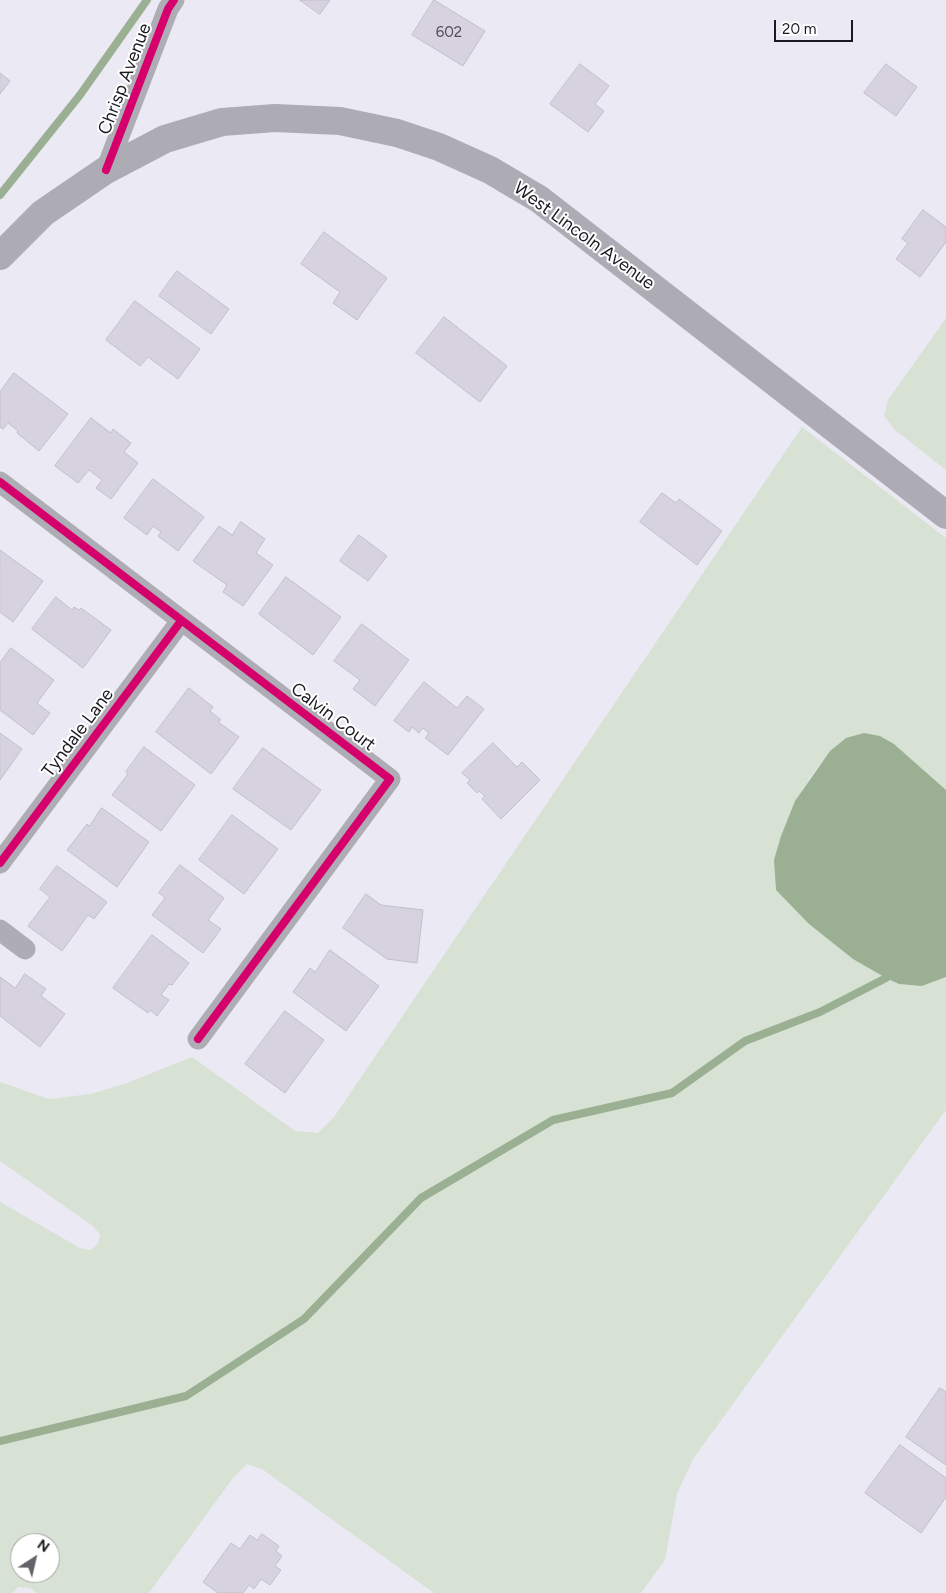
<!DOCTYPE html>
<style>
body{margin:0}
#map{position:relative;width:946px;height:1593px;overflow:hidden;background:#ebe9f3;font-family:Figtree,sans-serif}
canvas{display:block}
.north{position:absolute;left:10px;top:1533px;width:50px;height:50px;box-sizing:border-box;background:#fff;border:1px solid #a4a3a6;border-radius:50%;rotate:35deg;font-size:14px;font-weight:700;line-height:20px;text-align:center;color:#1c1a21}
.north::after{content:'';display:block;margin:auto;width:18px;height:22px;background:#64626a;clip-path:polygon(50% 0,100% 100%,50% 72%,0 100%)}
.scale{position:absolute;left:774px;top:20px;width:79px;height:22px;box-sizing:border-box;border:2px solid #1c1a21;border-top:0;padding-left:6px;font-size:15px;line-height:18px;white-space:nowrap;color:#1c1a21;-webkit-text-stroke:4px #fff;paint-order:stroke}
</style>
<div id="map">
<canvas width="946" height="1593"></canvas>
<div class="north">N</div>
<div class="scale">20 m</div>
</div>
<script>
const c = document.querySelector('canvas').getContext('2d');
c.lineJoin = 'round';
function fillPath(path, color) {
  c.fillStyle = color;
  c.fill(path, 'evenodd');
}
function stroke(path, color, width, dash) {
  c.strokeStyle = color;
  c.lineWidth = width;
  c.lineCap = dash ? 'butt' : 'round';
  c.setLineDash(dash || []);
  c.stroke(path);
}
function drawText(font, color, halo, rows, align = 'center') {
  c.font = font + ' Figtree,sans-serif';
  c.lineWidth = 4;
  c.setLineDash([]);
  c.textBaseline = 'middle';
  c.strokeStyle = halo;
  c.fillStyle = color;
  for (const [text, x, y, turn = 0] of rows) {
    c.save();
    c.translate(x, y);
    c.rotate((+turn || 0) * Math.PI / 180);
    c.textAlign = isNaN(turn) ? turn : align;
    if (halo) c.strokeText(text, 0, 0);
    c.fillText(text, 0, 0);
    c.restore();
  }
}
fillPath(new Path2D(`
 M946,318V470L895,430L884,416L888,400Z
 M802,427L946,538V790L894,744L846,738C813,764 797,798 781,836L922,986L946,977V1110L693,1459L677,1494L665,1560L641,1593H434L262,1469L247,1464L233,1478L149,1593H37L30,1588L18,1587L12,1593H0V1202L80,1248L90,1250L98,1244L100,1235L93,1226L0,1161V1082L49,1099L91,1094L127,1083L192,1057L295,1131L318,1133L334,1117ZM20,1543H50V1573H20Z`), '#d7e2d4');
fillPath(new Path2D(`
 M864,733L880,736L894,744L946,790V977L922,986L899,984L886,978L853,959L809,924L776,890L774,860L781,836L795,801L830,751L846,738Z`), '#9bb093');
stroke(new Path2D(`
 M0,195L80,95L147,0
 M0,1441L186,1396L304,1319L421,1198L553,1120L672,1093L745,1041L820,1012L886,978`), '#9bb093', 8);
const building = new Path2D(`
 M300,0H330L320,14Z
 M434,0L485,31L463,66L412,35Z
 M580,64L609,86L595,104L604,111L588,132L550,104Z
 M886,64L917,87L896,116L864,93Z
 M0,73L10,81L0,94Z
 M923,210L946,227V242L920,277L896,259L908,243L902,239Z
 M324,232L387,278L357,320L333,303L340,292L301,264Z
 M177,271L229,309L211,334L159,296Z
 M135,301L200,349L178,379L148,357L140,366L106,340Z
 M444,317L507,366L480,402L416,353Z
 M14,373L68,414L39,451L17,433L18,431L8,423L3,429L0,427V392Z
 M91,418L111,433L113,429L131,443L124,452L138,463L111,499L96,488L102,480L89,470L78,483L55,466Z
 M153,479L204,517L178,551L158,536L161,532L153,526L147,535L124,518Z
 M662,493L676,503L679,499L722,531L697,565L640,522Z
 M241,522L265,539L256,553L273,565L243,606L223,592L227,585L193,561L219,526L232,535Z
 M359,535L387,556L368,581L340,561Z
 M0,550L43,581L13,622L0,612Z
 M286,577L341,617L313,655L259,614Z
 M56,597L72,610L74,607L79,610L81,608L111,630L83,668L32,629Z
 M362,624L409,660L375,706L353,689L360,680L334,661Z
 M11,648L54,680L37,703L50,713L33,735L0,710V663Z
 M424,682L457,708L467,696L484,709L448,755L425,738L429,733L423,728L419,733L412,727L409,732L394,721Z
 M189,688L213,707L210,711L221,720L218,722L239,737L211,774L156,732Z
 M0,733L22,749L0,780Z
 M493,743L517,767L522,762L540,780L501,819L482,799L485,796L479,791L477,793L467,783L470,780L462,773Z
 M144,747L195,785L161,831L112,795L128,774L126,772Z
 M263,748L321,790L291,830L233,789Z
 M102,808L149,842L117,887L67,850L87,824L89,826Z
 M232,815L278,849L244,894L199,860Z
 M180,865L224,898L208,920L221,929L203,953L152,915L165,898L159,893Z
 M57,866L107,902L94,919L88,915L62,951L28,926L50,897L40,889Z
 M366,894L381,905L423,910L417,963L387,959L343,928Z
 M152,935L189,963L172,985L169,984L161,995L169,1000L157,1016L150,1010L148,1013L113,988Z
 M330,950L379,986L346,1031L293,992L310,968L315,972Z
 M25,974L46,989L41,996L65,1014L40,1047L0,1016V977L15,988Z
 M285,1011L324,1040L285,1093L245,1064Z
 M940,1388L946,1392V1465L906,1437Z
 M900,1445L946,1478V1497L921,1533L865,1493Z
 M262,1534L279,1546L276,1551L282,1556L275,1566L281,1570L270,1585L261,1579L254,1589L249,1585L243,1593H218L203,1582L231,1543L240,1549L250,1535L257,1540Z`);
fillPath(building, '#d6d2e0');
stroke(building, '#c1c0c7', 1);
stroke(new Path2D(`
 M106,170L168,9L174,0
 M0,482L390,779L198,1039
 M0,863L181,621
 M0,930L25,949`), '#aeacb4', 21);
stroke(new Path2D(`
 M0,256L43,213L106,170L165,139L222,122L275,118L340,121L397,133L439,147L490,170L539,199L946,515`), '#adabb4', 28);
stroke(new Path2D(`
 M106,170L168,9L174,0
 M0,482L390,779L198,1039
 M0,863L181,621`), '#d6006c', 8);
drawText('15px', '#4e4b54', null, [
 ["602",449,33]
]);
drawText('18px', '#1c1a21', '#fff', [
 ["Chrisp Avenue",125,79,-69],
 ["West Lincoln Avenue",584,236,36],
 ["Calvin Court",333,717,37],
 ["Tyndale Lane",78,733,-53]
]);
</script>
